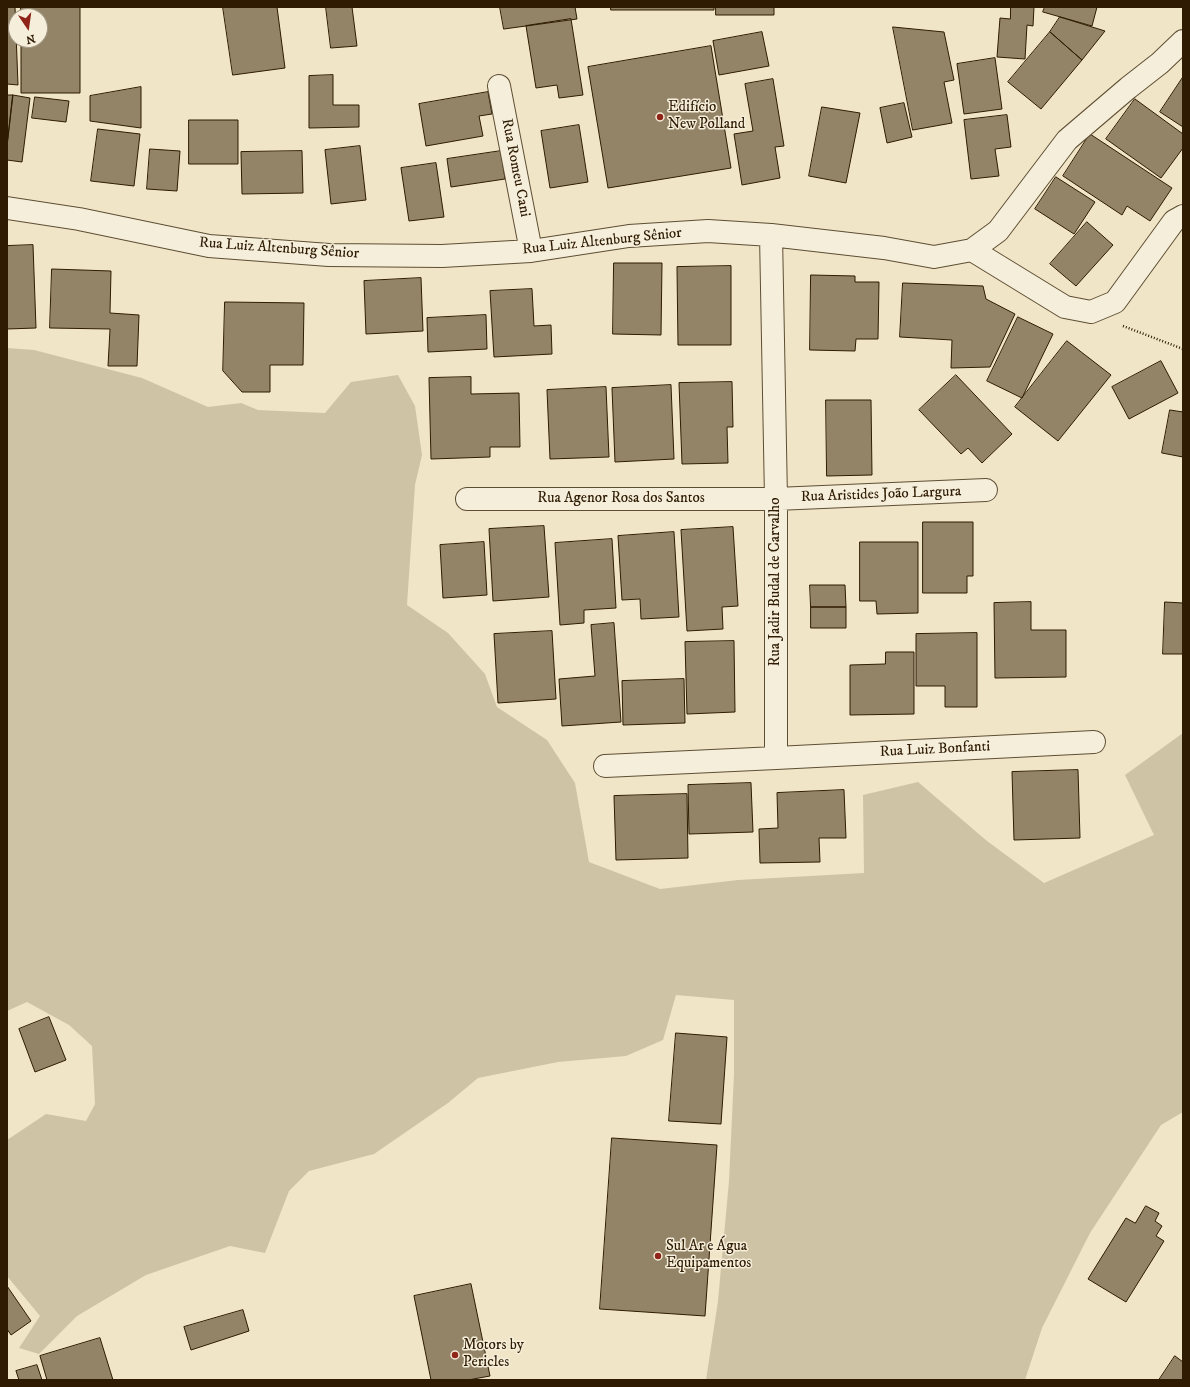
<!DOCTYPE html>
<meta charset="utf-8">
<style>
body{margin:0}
#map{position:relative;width:1190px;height:1387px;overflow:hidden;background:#f0e5c7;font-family:"IM FELL DW Pica",serif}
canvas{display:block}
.frame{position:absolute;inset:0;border:8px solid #2e1b02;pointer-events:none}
.north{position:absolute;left:8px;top:8px;width:40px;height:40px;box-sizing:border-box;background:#f5eedb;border:1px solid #a59a84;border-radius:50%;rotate:167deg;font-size:11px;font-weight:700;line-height:16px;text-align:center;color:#2e1b02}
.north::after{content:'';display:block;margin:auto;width:14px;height:18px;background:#8f2418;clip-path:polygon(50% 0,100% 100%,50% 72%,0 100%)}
</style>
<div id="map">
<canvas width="1190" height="1387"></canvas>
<div class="frame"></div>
<div class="north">N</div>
</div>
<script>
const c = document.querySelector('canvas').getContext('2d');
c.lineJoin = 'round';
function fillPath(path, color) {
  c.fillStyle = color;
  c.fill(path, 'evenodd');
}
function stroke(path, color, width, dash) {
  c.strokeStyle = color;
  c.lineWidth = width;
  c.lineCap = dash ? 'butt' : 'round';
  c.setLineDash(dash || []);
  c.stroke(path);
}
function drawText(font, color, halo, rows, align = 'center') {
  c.font = font + ' "IM FELL DW Pica",serif';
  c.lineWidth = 3;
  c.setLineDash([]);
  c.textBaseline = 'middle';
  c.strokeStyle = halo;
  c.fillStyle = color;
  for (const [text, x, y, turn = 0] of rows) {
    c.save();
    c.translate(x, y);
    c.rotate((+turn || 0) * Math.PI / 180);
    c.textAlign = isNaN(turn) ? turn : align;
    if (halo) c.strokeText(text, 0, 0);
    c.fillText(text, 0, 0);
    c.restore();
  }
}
fillPath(new Path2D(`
 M7,348L34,350L142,378L208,407L241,403L258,410L325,413L351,382L398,375L415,406L422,455L415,485L407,605L448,633L485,674L497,707L547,740L575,783L589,862L660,889L738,880L864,873L863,795L918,782L987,841L1044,883L1154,835L1125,775L1183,733V1112L1161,1125L1090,1233L1042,1328L1025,1380H706L718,1301L729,1181L734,1074V1000L676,995L663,1040L626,1056L558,1062L478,1078L448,1103L374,1154L309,1171L289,1191L265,1253L230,1246L146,1275L77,1316L39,1354L19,1348L40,1316L7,1276V1140L46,1114L86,1121L95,1104L92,1046L69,1025L27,1002L7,1011Z`), '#cfc3a6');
const building = new Path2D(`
 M7,7H15L18,85L7,84Z
 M21,7H80V93H21V40H40V16H21Z
 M223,7H277L285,68L233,75Z
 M326,7H352L357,46L331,48Z
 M500,7H575L577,19L504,29Z
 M611,7H714V10H611Z
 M716,7H774V15H716Z
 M1011,7H1034L1033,26L1027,25L1025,59L997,57L1000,18L1010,19Z
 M1045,7H1097L1092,26L1043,12Z
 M1060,17L1105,31L1082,60L1050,32Z
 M571,19L583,95L559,98L557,85L536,88L526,26Z
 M893,27L944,32L954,80L944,82L952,123L913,130Z
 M762,32L769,66L719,75L713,41Z
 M1050,32L1082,60L1041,109L1008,82Z
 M711,46L731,168L608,188L588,67Z
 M995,58L1002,109L964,114L957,64Z
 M333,75V105H359V127L309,128V76Z
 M1183,77V127L1160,112Z
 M773,79L784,146L775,147L780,178L742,185L734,134L753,131L745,84Z
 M141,87V128L90,121V96Z
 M488,92L492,114L479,116L483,136L426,146L419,104Z
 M7,95H13L7,146Z
 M13,95L30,98L22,162L7,160V146Z
 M35,97L69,101L66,122L32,118Z
 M1135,99L1183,134V148L1161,178L1106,139Z
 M904,103L912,137L887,143L880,108Z
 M822,107L860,113L846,183L809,176Z
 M1007,115L1011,147L995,149L999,176L971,179L964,120Z
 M189,120H238V164H189Z
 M579,125L588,182L550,188L541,131Z
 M98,129L140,134L134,186L91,181Z
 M1090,134L1172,188L1150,221L1127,206L1122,215L1063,176Z
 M360,146L366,200L331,204L325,150Z
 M150,149L180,151L177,191L147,189Z
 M302,151L303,193L242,194L241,152Z
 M501,151L505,179L451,187L447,159Z
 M436,163L444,217L409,221L401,168Z
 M1056,177L1095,202L1074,234L1035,209Z
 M1087,222L1113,245L1076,286L1050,264Z
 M33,245L36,328L7,329V246Z
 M614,263H662L661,335L613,334Z
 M731,266V345H678L677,267Z
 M52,269L111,271L110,313L139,315L137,366H108L110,329L50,328Z
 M811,275L855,276V282H879L878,339H856L855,351L810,350Z
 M421,278L423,331L366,334L364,281Z
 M903,283L983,286L986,299L1015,314L990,367L951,368L952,340L900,337Z
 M532,289L534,326L551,325L552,354L494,357L490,291Z
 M225,302L304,303L303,365H270V392H242L223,371Z
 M486,315L487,349L428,352L427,318Z
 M1018,317L1053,334L1022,398L987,381Z
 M1067,341L1111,375L1058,441L1015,407Z
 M1161,361L1178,393L1129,419L1112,387Z
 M956,375L1012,434L982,463L968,448L961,454L919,410Z
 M471,377V394L519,393L520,447H490V457L431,459L429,378Z
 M732,382L733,427H727L728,463L682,464L679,383Z
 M671,385L674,459L615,462L612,388Z
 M606,387L609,457L550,459L547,390Z
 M826,400H871L872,475L827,476Z
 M1170,410L1183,412V457L1162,453Z
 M923,522H973V576H967V593H923Z
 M544,526L549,597L493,601L489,529Z
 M733,527L738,606L722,607L723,629L687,631L681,530Z
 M674,532L679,617L641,619L640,599L622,600L618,536Z
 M612,539L616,608L584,610V623L560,625L555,543Z
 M484,542L487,595L443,598L440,545Z
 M860,542H918V613L877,614L876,601H860Z
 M810,585H845L846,607H811Z
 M1031,602V630H1066V677L995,678L994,603Z
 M1165,602L1183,603V654H1163Z
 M811,607H846V628H811Z
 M614,623L621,722L562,726L559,679L595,676L591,625Z
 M552,631L556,699L498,703L494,634Z
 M977,633V707H945V686H916V634Z
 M734,641L735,712L687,714L685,642Z
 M886,652H914V714L850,715V665L885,664Z
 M684,679L685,723L623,725L622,681Z
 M1078,770L1080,838L1014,840L1012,772Z
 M751,783L753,832L689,834L688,785Z
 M844,790L846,838H819L820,862L760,863L759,829L778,828L777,793Z
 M687,794L688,858L616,860L614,796Z
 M49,1017L66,1060L35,1072L19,1029Z
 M676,1033L727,1037L721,1124L669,1121Z
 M612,1138L717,1145L705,1316L600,1309Z
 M1146,1206L1159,1213L1155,1221L1162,1226L1156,1236L1164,1241L1126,1302L1088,1279L1126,1218L1135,1223Z
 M471,1284L490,1376L468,1380H431L414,1296Z
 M7,1286L31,1321L11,1335L7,1329Z
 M243,1310L249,1331L191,1350L184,1327Z
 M100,1338L113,1380H47L40,1356Z
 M1175,1356L1183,1362V1380H1159Z
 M37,1365L42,1380H19L16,1371Z`);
fillPath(building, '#938468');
stroke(building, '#2e1b02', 1);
const street = new Path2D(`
 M499,86L531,251
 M7,208L79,219L209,246L329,255L442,256L531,251L629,236L708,231L771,235L884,248L934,257L972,250L998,231L1067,140L1128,88L1160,63L1183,41
 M972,250L1065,307L1091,312L1115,302L1174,221L1183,216
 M467,499H776L986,490
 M776,758L1094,742
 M605,766L776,758V499L771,235`);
stroke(street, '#5e4e33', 24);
stroke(new Path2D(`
 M1123,326L1183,349`), '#2e1b02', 2.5, [1, 2]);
stroke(street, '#f5eedb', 22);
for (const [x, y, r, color] of [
 [660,117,4,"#8f2418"],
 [658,1256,4,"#8f2418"],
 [455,1355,4,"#8f2418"]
]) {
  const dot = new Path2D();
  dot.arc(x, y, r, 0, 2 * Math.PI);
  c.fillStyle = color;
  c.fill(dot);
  stroke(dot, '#f5eedb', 1.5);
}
drawText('15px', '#2e1b02', '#f5eedb', [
 ["Edifício",668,108],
 ["New Polland",668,125],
 ["Sul Ar e Água",666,1247],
 ["Equipamentos",666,1264],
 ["Motors by",463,1346],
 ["Pericles",463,1363]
], 'left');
drawText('15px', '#2e1b02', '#f5eedb', [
 ["Rua Romeu Cani",515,168,79],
 ["Rua Luiz Altenburg Sênior",602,242,-6],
 ["Rua Luiz Altenburg Sênior",279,249,4],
 ["Rua Aristides João Largura",881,495,-2],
 ["Rua Agenor Rosa dos Santos",621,499],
 ["Rua Jadir Budal de Carvalho",776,582,-90],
 ["Rua Luiz Bonfanti",935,750,-3]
]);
</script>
